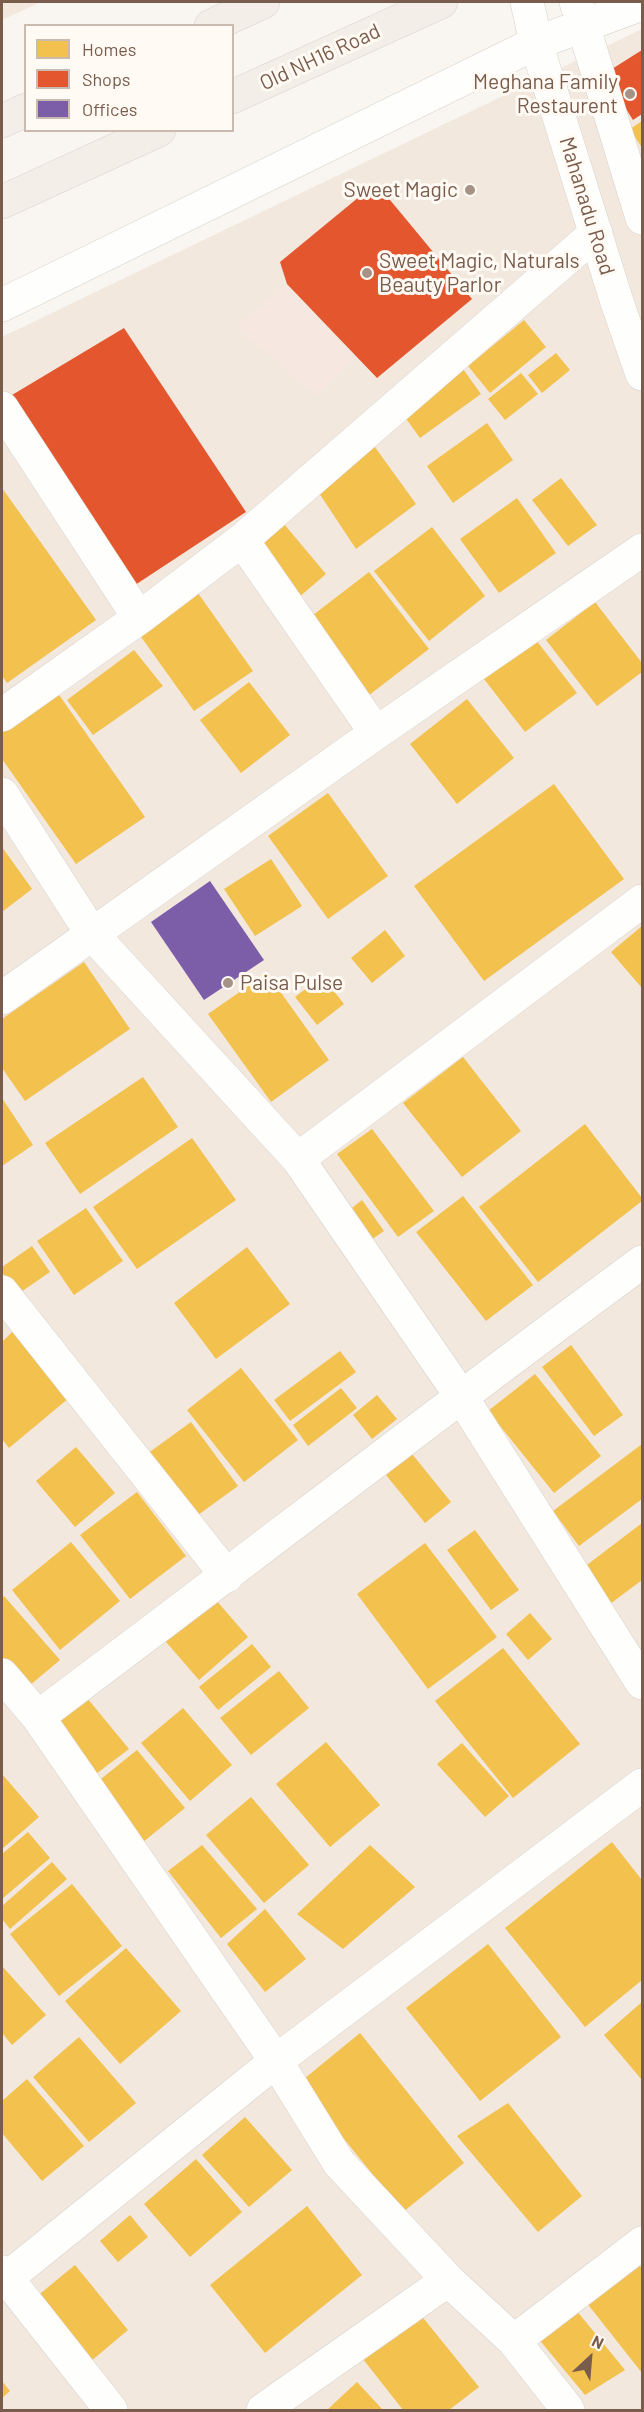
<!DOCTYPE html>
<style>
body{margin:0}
#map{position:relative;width:644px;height:2412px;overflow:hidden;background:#f9f5f0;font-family:Barlow,sans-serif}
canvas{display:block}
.frame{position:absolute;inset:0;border:3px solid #7a5c4d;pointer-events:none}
.legend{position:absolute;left:24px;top:24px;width:210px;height:108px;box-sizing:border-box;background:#fffaf3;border:2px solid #cabbb1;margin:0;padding:8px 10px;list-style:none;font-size:18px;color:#7a5c4d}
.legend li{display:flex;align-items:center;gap:12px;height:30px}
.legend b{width:30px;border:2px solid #cabbb1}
.north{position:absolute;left:560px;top:2328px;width:60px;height:60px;-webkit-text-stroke:4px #fffaf3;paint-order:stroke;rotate:26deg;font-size:16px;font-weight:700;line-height:24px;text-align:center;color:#7a5c4d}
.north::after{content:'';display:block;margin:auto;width:21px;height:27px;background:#7a5c4d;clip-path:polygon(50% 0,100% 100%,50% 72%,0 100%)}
</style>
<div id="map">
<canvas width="644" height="2412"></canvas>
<div class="frame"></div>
<ul class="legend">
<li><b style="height:16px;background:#f2c14e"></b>Homes</li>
<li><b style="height:16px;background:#e4572e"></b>Shops</li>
<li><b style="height:16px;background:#7b5ea7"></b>Offices</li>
</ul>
<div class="north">N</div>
</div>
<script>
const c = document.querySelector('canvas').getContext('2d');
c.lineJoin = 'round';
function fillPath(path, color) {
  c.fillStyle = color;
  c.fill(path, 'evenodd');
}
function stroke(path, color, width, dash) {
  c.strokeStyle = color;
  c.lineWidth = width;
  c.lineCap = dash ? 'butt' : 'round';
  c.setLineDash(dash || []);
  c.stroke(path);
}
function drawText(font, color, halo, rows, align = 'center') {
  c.font = font + ' Barlow,sans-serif';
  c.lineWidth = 6;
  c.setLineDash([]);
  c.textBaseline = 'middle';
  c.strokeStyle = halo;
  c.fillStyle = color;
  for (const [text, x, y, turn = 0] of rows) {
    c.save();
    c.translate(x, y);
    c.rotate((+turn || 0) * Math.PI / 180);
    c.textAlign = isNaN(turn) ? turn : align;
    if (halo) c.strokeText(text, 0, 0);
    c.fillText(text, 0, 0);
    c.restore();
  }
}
fillPath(new Path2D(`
 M2,2H41L2,20Z
 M642,29V2410H2V337Z`), '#f2e8de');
fillPath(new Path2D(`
 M287,284L355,359L316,396L237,327Z`), '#f6e8e1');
fillPath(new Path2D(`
 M642,121V148L630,129Z
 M524,320L546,347L490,393L468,366Z
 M556,353L570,370L542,393L528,375Z
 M463,369L481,394L420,438L402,413Z
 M521,373L538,394L505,420L488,399Z
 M487,423L513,460L453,503L427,466Z
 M372,443L416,504L356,549L317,490Z
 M561,478L597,525L568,546L532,500Z
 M2,488L96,620L7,683L2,676Z
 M517,498L556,553L499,593L460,539Z
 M284,524L326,574L298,598L255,548Z
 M432,527L485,596L429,641L374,571Z
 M369,572L429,649L364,699L304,622Z
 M193,586L253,671L194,711L134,627Z
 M595,602L642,663V672L597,706L546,640Z
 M536,640L577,693L525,732L484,679Z
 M134,650L163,686L93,735L67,700Z
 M249,682L290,735L241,773L200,720Z
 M57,692L145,817L76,864L2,759V730Z
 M467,699L514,758L457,804L410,744Z
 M554,784L624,879L484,981L414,886Z
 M328,793L388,876L328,919L268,836Z
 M2,847L32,889L2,912Z
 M271,859L302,906L255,936L224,889Z
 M642,926V988L611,952Z
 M385,930L405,956L372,983L351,958Z
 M84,962L130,1029L25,1101L2,1068V1019Z
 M267,973L329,1060L271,1102L208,1014Z
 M322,976L344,1004L317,1025L295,997Z
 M463,1057L521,1131L462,1177L403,1103Z
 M143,1077L178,1127L80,1194L45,1143Z
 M2,1098L33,1145L2,1166Z
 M585,1124L642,1198V1201L538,1282L479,1207Z
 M372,1129L434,1211L398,1237L337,1154Z
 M192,1138L236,1200L137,1269L93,1207Z
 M463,1196L533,1285L486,1321L416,1232Z
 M362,1200L384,1231L365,1244L343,1215Z
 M86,1208L123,1261L74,1295L37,1241Z
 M32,1246L50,1272L18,1294L2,1272V1267Z
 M247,1247L290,1304L216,1359L174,1303Z
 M12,1332L69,1398L9,1448L2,1439V1342Z
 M571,1345L623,1415L594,1436L542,1367Z
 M340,1351L356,1372L290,1421L274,1400Z
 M241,1368L298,1440L244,1482L187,1410Z
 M535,1374L601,1456L554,1493L488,1411Z
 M341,1388L357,1408L308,1446L293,1425Z
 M377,1395L397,1419L372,1439L353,1415Z
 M191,1422L238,1486L187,1523L140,1459Z
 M642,1444V1499L579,1546L553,1511Z
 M76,1447L115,1493L75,1527L36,1481Z
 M412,1454L451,1502L425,1523L386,1475Z
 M137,1492L186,1556L130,1599L80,1535Z
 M642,1523V1580L606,1607L579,1571Z
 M475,1530L519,1590L491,1610L447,1550Z
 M71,1542L120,1601L60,1650L12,1590Z
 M425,1543L497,1637L428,1689L357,1594Z
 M209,1592L248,1637L199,1680L160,1635Z
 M4,1596L60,1660L23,1691L2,1667V1598Z
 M530,1613L552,1639L528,1660L506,1634Z
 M252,1644L271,1667L218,1710L199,1687Z
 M503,1648L580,1744L513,1798L435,1701Z
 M279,1671L309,1708L251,1755L220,1718Z
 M78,1687L129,1749L92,1777L44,1718Z
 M183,1708L232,1765L190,1801L141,1743Z
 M326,1742L380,1805L330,1847L276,1784Z
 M462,1743L509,1796L485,1817L437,1764Z
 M137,1750L185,1808L143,1842L96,1783Z
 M2,1774L39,1817L2,1849Z
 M251,1797L309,1865L264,1903L206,1835Z
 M28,1832L50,1858L2,1899V1854Z
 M612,1842L642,1880V1980L585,2027L505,1928Z
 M202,1845L257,1909L221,1938L168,1871Z
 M370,1845L415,1887L343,1949L297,1914Z
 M52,1862L67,1879L10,1929L2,1919V1906Z
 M72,1884L122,1946L59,1996L10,1934Z
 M265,1909L306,1959L265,1992L227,1944Z
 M488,1944L561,2037L480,2101L406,2008Z
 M126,1948L181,2011L120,2064L65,2001Z
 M2,1966L46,2015L12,2045L2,2033Z
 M642,2002V2080L604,2035Z
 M360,2033L464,2163L403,2212L299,2083Z
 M79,2037L136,2103L89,2142L33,2077Z
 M27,2079L84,2146L42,2181L2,2133V2101Z
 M508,2103L582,2196L538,2232L457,2136Z
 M245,2117L292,2170L249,2207L202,2155Z
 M196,2159L242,2212L190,2257L144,2204Z
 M307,2206L362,2275L265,2353L210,2285Z
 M130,2215L148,2237L118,2262L100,2241Z
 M636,2260L642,2269V2373L586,2302Z
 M75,2265L128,2330L84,2367L30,2302Z
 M572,2305L625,2370L585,2395L537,2337Z
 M416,2309L479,2387L449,2410H403L359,2354Z
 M2,2381L10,2391L2,2398Z
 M357,2382L383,2410H327Z`), '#f2c14e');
fillPath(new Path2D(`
 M642,50V114L633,120L604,74Z
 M376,183L472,299L377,378L287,284L280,262Z
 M124,328L246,512L129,589L7,398Z`), '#e4572e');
fillPath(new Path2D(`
 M210,881L264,960L204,1000L151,922Z`), '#7b5ea7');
const minor = new Path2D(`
 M527,2L536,43L616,299L642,374
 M576,2L642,218
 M2,305L536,43L642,4
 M2,408L139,618
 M242,540L376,733
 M2,715L139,618L242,540L596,233
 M2,794L92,934L298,1159L461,1396L642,1683
 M2,998L376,733L642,550
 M298,1159L642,901
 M2,1292L227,1576
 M2,1675L38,1717L276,2061L339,2163L448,2280L514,2341L568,2410
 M38,1717C240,1566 439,1411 642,1262
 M2,2272L111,2410
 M7,2278L276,2061L642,1785
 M514,2341L642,2243
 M263,2410L448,2280`);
const major = new Path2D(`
 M211,26L263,2
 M232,97L441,2
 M2,121L26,110
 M2,202L159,130`);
stroke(minor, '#d7d1cb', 34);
stroke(major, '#dad1cc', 34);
stroke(minor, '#fefefd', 33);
stroke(major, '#f3eee8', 33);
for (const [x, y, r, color] of [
 [630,94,6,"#a69286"],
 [470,190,6,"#a69286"],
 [367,273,6,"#a69286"],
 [228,983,6,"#a69286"]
]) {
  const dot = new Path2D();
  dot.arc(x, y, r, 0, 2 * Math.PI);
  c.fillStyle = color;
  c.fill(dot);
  stroke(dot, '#fffaf3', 2);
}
drawText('21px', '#7a5c4d', '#fffaf3', [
 ["Old NH16 Road",320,57,-25],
 ["Mahanadu Road",587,206,73]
]);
drawText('21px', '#7a5c4d', '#fffaf3', [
 ["Meghana Family",618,82],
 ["Restaurent",618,106],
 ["Sweet Magic",458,190],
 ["Sweet Magic, Naturals",379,261,"left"],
 ["Beauty Parlor",379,285,"left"],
 ["Paisa Pulse",240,983,"left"]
], 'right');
</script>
